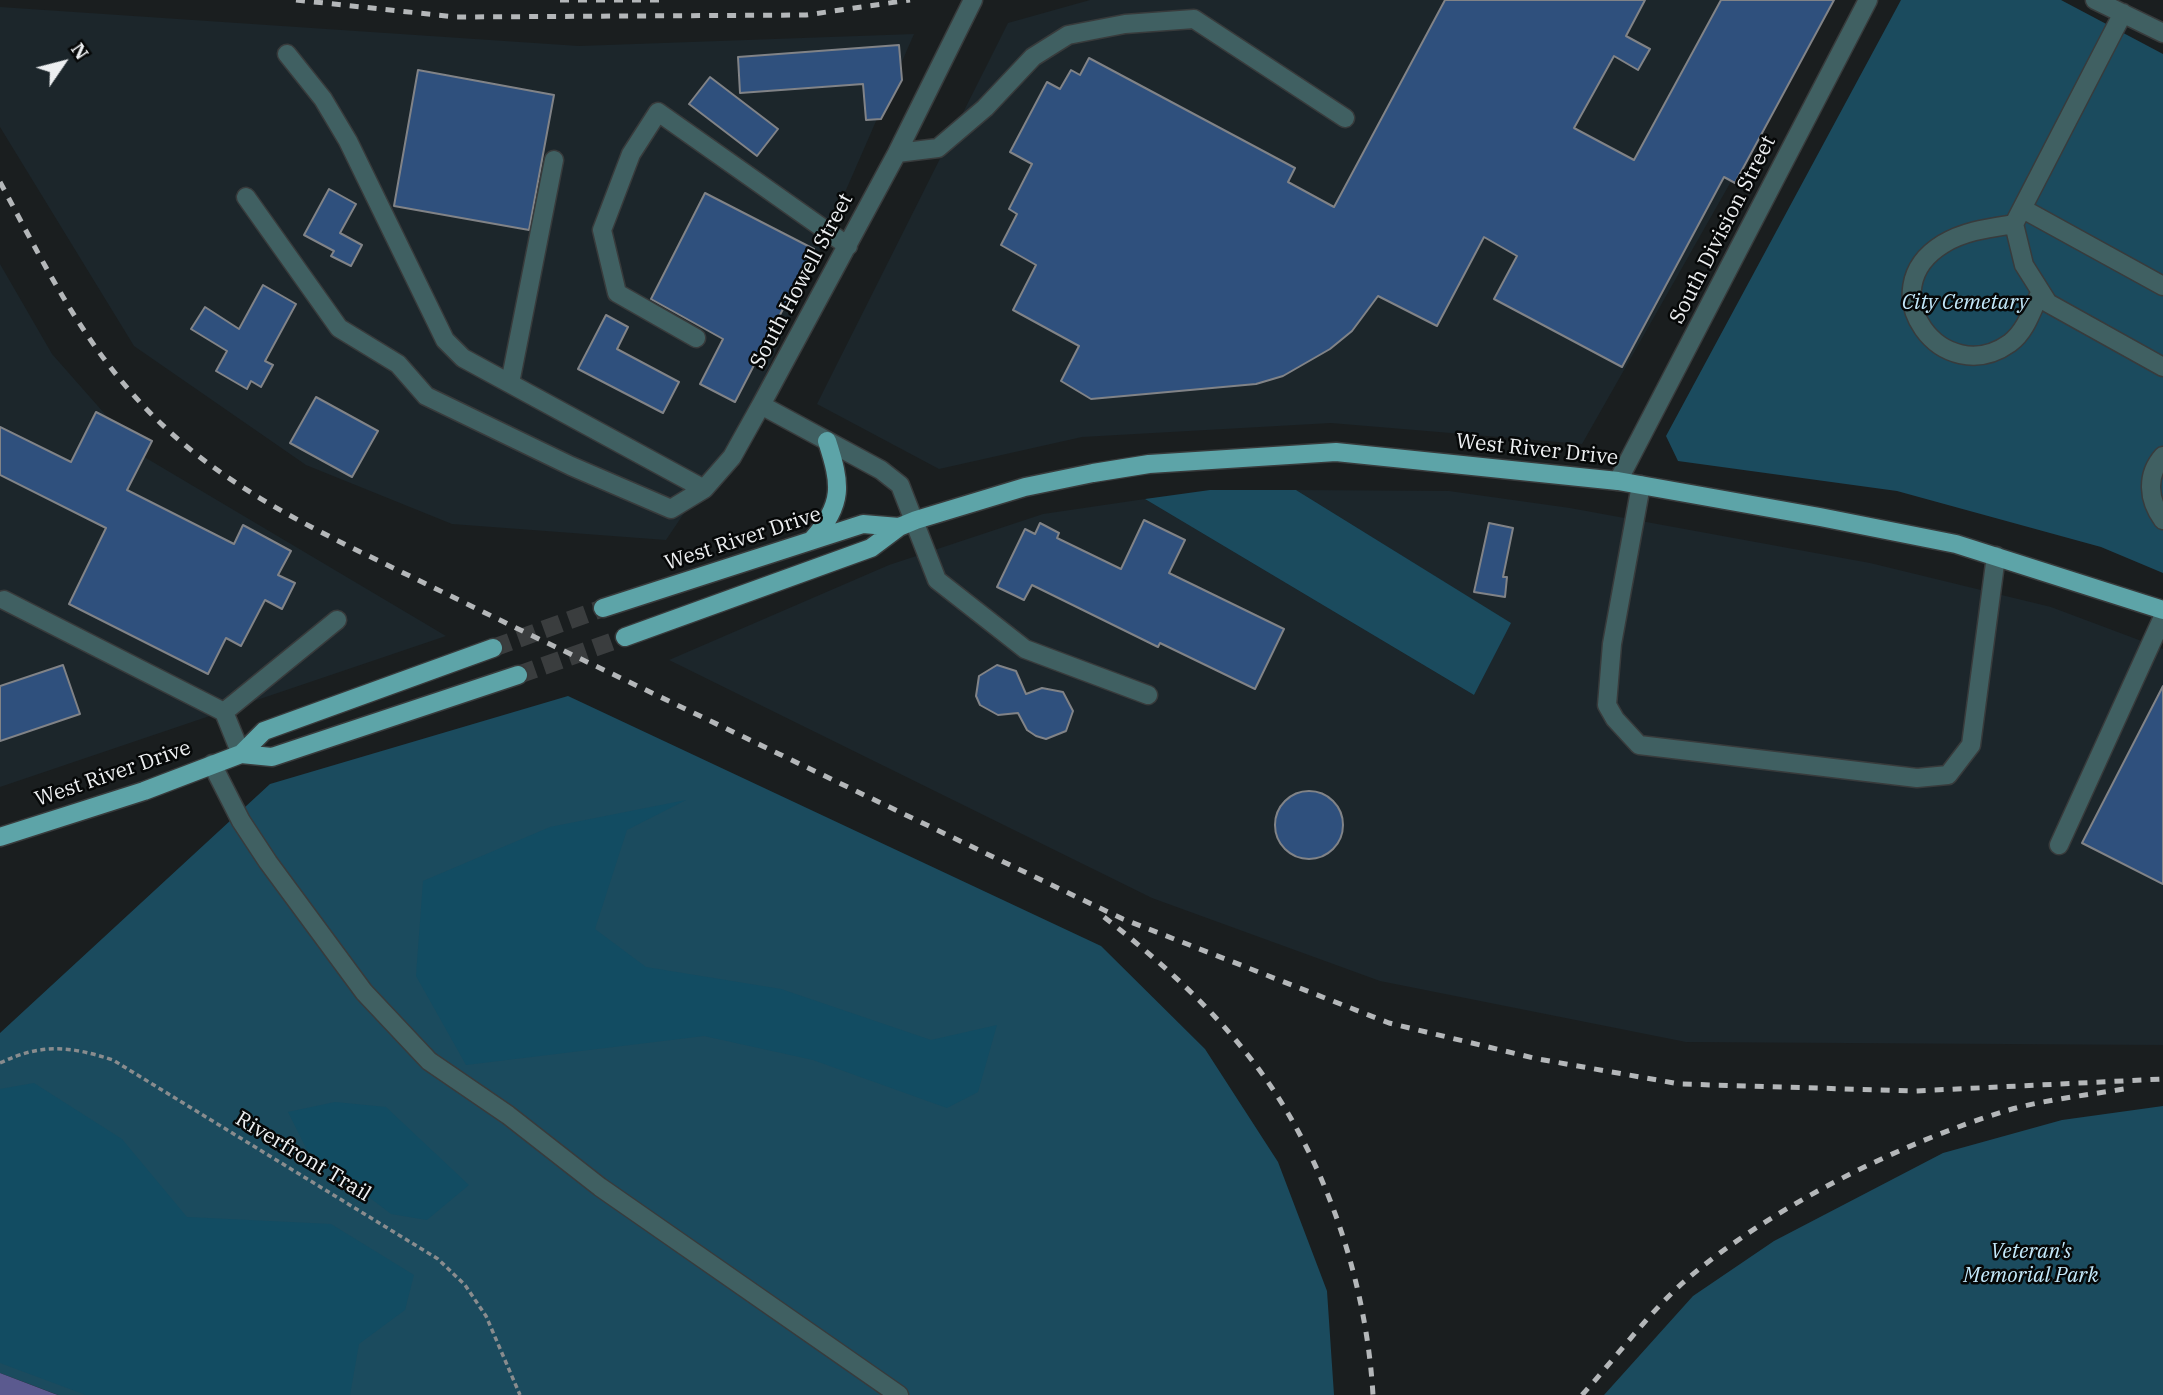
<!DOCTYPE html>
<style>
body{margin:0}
#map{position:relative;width:2163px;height:1395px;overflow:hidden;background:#1a1e1f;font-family:"IBM Plex Serif",serif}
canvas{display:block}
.north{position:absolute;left:28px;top:28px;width:70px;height:70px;-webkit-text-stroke:5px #060808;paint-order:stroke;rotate:55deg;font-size:19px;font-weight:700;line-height:28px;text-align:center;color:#edeff1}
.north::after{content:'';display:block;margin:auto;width:24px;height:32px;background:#edeff1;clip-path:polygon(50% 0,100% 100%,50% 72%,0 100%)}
</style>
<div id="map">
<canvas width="2163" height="1395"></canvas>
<div class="north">N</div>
</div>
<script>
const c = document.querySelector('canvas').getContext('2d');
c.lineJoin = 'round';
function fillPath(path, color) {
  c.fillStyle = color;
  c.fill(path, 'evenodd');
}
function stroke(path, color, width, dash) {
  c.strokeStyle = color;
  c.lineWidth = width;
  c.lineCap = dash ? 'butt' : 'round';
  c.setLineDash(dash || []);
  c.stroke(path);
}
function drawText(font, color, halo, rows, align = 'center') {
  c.font = font + ' "IBM Plex Serif",serif';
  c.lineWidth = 5;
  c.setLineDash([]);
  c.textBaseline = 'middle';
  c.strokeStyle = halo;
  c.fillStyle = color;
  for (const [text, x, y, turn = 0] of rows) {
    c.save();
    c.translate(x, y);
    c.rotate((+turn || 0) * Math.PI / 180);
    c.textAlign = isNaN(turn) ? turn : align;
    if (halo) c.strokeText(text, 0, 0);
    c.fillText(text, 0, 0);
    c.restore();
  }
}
fillPath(new Path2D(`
 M1090,0H1834L1582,444L1331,423L1082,437L939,469L817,404L1008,23Z
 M0,7L579,46L914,34L744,424L666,540L452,524L306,465L134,346L0,127Z
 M0,264L52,354L141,455L446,636L0,787Z
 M1296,490L1449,491L1570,508L1870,563L2051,607L2163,649V1045L1686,1042L1380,981L1152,898L669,660L889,565L1043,514L1145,499L1474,695L1510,623Z`), '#1c262b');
fillPath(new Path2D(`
 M1901,0H2061L2163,54V573L2101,547L1897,491L1678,461L1666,436Z
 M1210,490H1296L1511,623L1474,695L1145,499Z
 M568,696L1101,946L1205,1049L1278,1162L1327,1291L1334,1395H58L0,1373V1033L270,784Z
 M2163,1106V1395H1604L1693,1296L1774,1241L1943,1153L2062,1120Z`), '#1b4b5e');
fillPath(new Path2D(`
 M686,800L627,830L595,929L646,967L781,989L931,1040L997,1025L978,1092L947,1108L813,1060L704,1036L466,1065L416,976L423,881L550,827Z
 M34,1083L122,1139L187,1217L331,1224L414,1275L405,1310L359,1344L350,1395H86L0,1363V1089Z
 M335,1102L386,1107L469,1185L427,1220L391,1214L307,1150L288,1112Z`), '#124c62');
fillPath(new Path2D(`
 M0,1373L55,1394L58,1395H0Z`), '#5b5a8f');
const building = new Path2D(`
 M1445,0H1645L1626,36L1650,49L1638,70L1614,56L1574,128L1634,160L1721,0H1834L1735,183L1724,177L1622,367L1494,299L1517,256L1484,237L1437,326L1378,296L1352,331L1330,349L1283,376L1256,384L1091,399L1061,381L1079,346L1013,310L1036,265L1001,245L1017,214L1009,209L1032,164L1010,152L1047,82L1060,89L1071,70L1080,75L1089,58L1295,168L1288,182L1334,207Z
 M899,45L902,80L881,119L866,120L863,84L740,93L738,57Z
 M418,70L554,95L529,230L394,206Z
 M710,77L778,129L757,156L689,104Z
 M329,189L356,204L340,233L362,245L351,266L331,256L334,251L304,235Z
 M705,193L814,249L735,402L700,384L723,339L651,299Z
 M263,285L296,304L265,361L273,365L261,387L251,381L247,389L216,371L227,351L191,329L205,307L239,329Z
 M606,315L628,327L617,349L679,382L663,413L578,369Z
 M316,397L378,431L352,477L290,443Z
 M96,412L152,441L127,490L234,544L243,525L291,551L278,575L295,583L282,609L265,600L241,646L226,638L208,674L69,604L106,528L0,475V427L71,462Z
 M1144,520L1185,540L1169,573L1284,629L1255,689L1160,643L1158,647L1032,585L1024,600L997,587L1025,529L1035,534L1040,523L1059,533L1057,538L1121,569Z
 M1489,523L1513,528L1503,577H1507L1505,597L1474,592Z
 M63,665L80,714L0,741V686Z
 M997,665L1016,671L1026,694L1042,688L1063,692L1073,711L1066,731L1046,739L1036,736L1027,730L1018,713L998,715L980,705L976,696L979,676Z
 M2163,686V884L2082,843Z
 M1275 825a34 34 0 1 1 68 0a34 34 0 1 1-68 0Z`);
fillPath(building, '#2f507d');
stroke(building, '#818387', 2);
stroke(new Path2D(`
 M493,648L603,608
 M518,675L625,637`), '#3a3d3e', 18, [18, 9]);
const minor = new Path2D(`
 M973,0L897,153L761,405L881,470L900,485L937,580L1025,649L1148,695
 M2095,0L2163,33
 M2123,13L2014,224L2024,265L2048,303L2163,367
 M287,54L323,99L348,141L445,340L463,358L704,489L732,457L761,405
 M897,153L938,148L985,108L1033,57L1068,35L1125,24L1194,19L1345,118
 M246,197L339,328L398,364L426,396L571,466L671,509L704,489
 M2023,209L2163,286
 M2014,224C1989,228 1964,231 1943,244C1868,290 1943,391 2010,343C2026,331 2032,310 2040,293
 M696,338L617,293L602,230L631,154L658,112L848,246
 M510,383L554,160
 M2163,456C2146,475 2148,500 2163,520
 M1618,481L1868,0
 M1641,485L1612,644L1607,705L1615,719L1639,745L1917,778L1948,775L1971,745L1996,556
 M4,600L224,712L241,754
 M224,712L337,620
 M212,764L241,821L268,862L364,992L429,1061L508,1115L600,1187L899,1395
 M2059,845L2163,617`);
const major = new Path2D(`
 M812,540C844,504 841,484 827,441
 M603,608L863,524L899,527
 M625,637L871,548L899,527L916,520L1025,487L1093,473L1149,464L1336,452L1618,481L1820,517L1956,544L2163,610
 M241,754L264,731L493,648
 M0,837L144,791L241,754L272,757L518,675`);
stroke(minor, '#383b3c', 21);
stroke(major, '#383b3c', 21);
stroke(new Path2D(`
 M0,1063C42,1043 70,1046 113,1060L438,1259L465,1285L486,1316L520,1395`), '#898c8e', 3.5, [5, 3.5]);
stroke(minor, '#406062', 18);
stroke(major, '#5da4a8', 18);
stroke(new Path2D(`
 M296,0L456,17L806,15L910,0
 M560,0H666
 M0,182C50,275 90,359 170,432C233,489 305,525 381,562C441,591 501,621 562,650C749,739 936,830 1123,919L1389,1023L1538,1059L1680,1084L1915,1091L2163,1079
 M1104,917C1155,957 1207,1003 1247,1054C1322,1147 1366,1276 1373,1395
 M1582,1395C1614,1360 1651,1310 1686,1280C1771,1207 1902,1142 2009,1110C2047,1099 2090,1095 2129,1088`), '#b4b7b9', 5, [9, 9]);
drawText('21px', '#edeff1', '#060808', [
 ["South Division Street",1723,230,-63],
 ["South Howell Street",802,281,-62],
 ["West River Drive",1537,450,6],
 ["West River Drive",743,539,-18],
 ["West River Drive",113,774,-19],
 ["Riverfront Trail",303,1157,31]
]);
drawText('italic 21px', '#c4e9fb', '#060808', [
 ["City Cemetary",1965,303],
 ["Veteran's",2031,1252],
 ["Memorial Park",2031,1276]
]);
</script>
